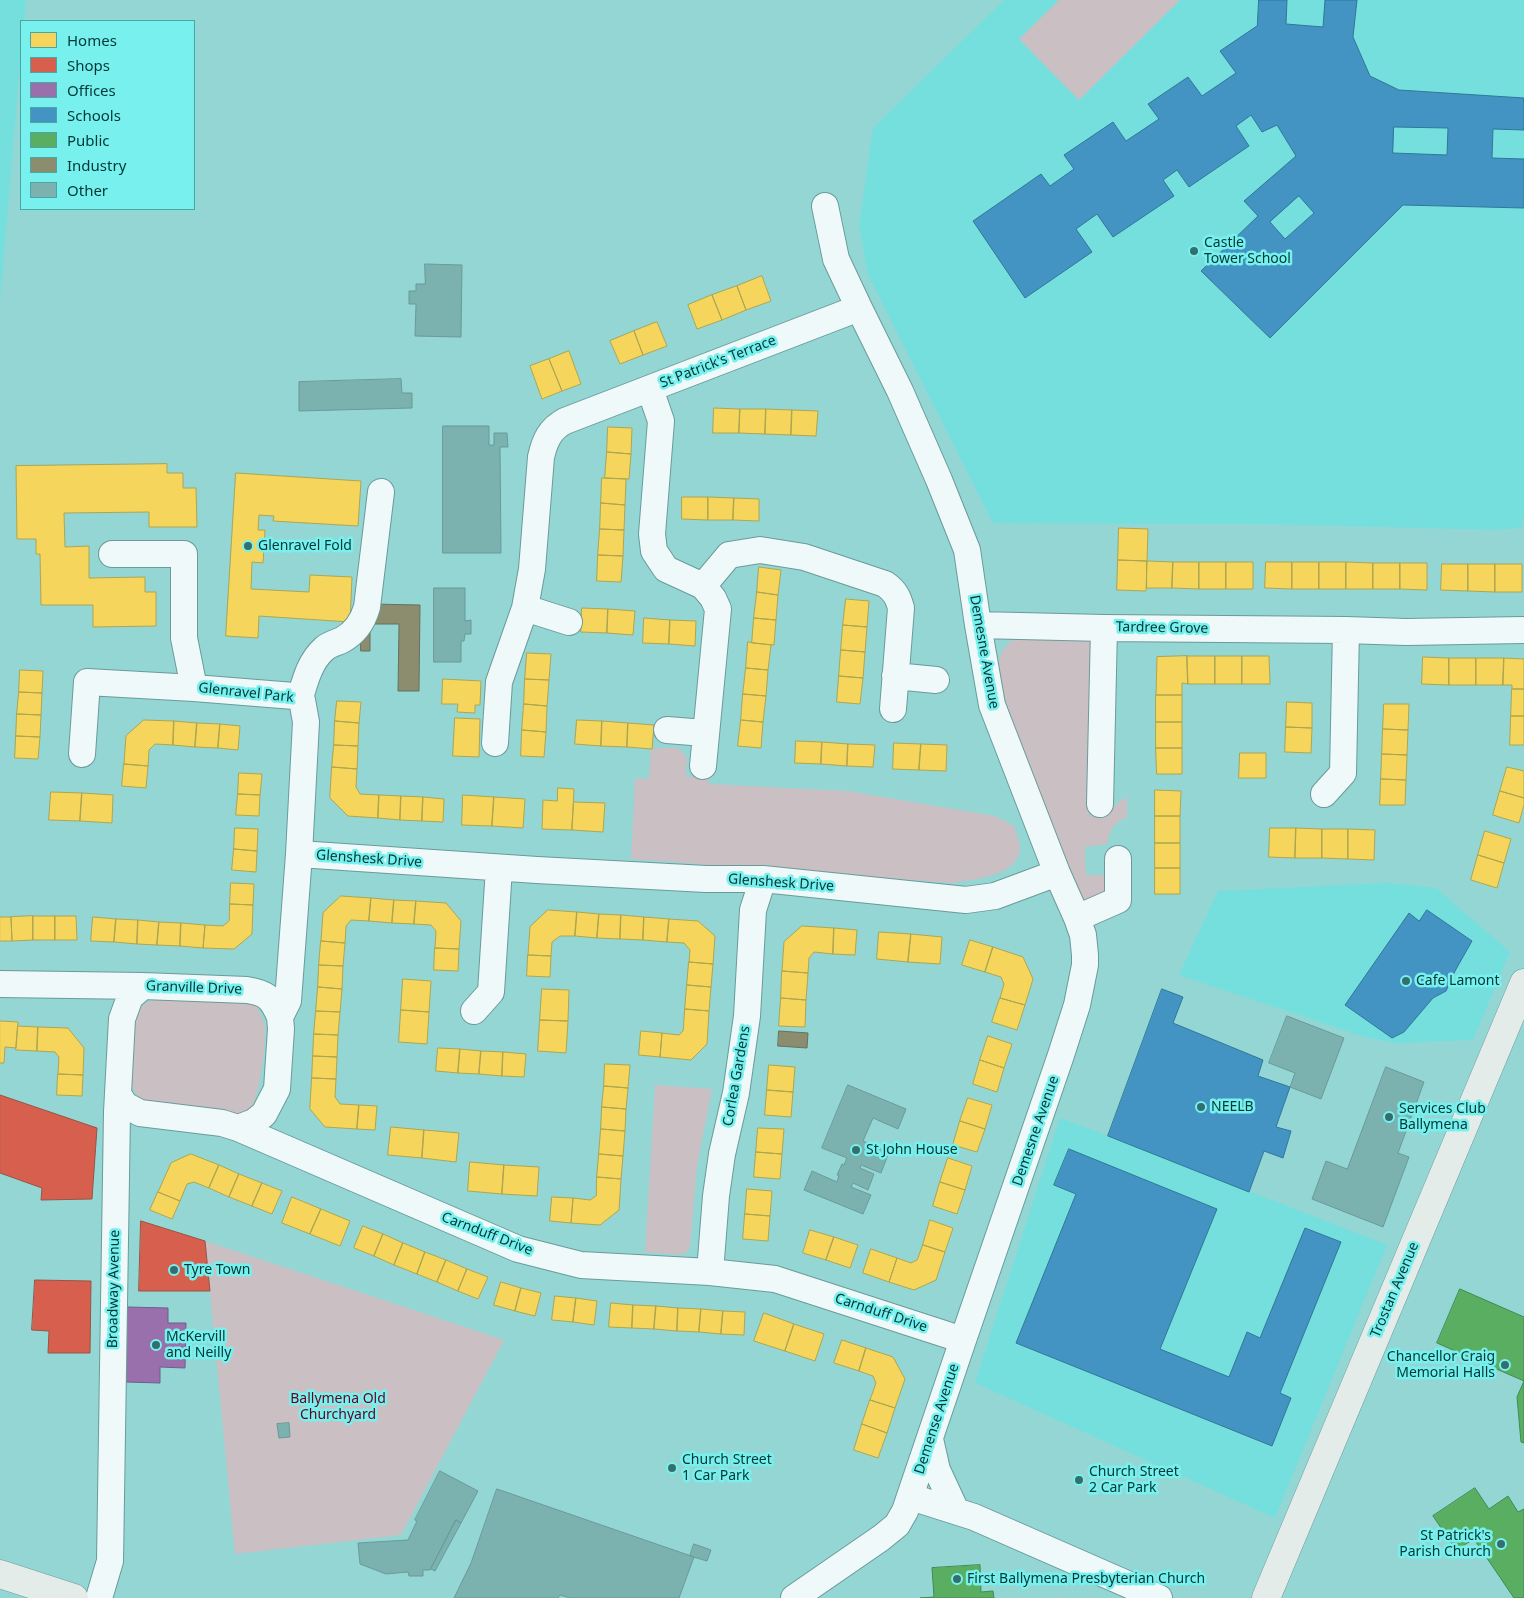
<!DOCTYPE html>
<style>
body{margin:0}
#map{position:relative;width:1524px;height:1598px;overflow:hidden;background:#93d6d4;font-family:"Noto Sans",sans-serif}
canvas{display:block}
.legend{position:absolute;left:20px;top:20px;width:175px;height:190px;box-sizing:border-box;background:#78f1ee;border:1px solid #48a7a5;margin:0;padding:6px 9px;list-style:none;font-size:15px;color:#003837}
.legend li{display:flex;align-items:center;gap:10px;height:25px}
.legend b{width:25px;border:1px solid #48a7a5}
</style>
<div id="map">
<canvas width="1524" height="1598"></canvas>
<ul class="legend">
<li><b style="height:14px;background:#f6d55c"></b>Homes</li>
<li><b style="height:14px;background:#d6604d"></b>Shops</li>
<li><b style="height:14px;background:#9970ab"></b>Offices</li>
<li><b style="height:14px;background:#4393c3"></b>Schools</li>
<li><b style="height:14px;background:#5aae61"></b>Public</li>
<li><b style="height:14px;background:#8c8c6e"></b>Industry</li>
<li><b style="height:14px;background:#7bb1af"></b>Other</li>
</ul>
</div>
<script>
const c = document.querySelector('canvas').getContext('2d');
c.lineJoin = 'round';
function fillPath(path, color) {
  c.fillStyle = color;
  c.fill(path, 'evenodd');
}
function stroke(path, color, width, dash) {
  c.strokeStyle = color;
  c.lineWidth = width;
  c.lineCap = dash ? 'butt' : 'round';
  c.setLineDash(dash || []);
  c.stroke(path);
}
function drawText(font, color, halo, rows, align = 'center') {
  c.font = font + ' "Noto Sans",sans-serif';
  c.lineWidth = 5;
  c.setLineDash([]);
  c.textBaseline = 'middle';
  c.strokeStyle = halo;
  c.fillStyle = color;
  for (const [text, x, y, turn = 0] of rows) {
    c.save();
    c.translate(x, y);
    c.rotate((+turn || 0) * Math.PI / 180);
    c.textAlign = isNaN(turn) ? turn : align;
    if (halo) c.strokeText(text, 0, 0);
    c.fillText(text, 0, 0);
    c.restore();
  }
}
fillPath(new Path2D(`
 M0,0H26L24,21H21V52L0,302Z
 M1004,0H1524V517L1521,528L1496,530L1267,524L993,523L868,275L859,227L873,128Z
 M1388,883L1436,888L1510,952L1473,1040L1394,1043L1365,1037L1179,975L1218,891Z
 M1060,1118L1108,1136L1387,1245L1275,1518L975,1383Z`), '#75dfdd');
fillPath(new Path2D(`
 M1059,0H1180L1079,100L1019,39Z
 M1021,637L1092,638L1089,815H1108L1117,803L1127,797V817C1112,824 1111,829 1107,844L1085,847L1086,875H1109L1108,890L1094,901L1083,898L1061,859L1006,714L998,662L1002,651L1010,642Z
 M651,748H678L687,757L686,776L709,778V784L847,791L995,816L1014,826C1016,833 1020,842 1020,848C1018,877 974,879 953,883L631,859L635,778L649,779Z
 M236,995L257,1006C260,1013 264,1021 265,1028C266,1043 260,1098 250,1109C246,1114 239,1115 233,1116L150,1103C142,1099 136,1096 133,1088C130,1081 133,1021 136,1014C141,1003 151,1000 162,999L231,1003Z
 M655,1085L712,1089L697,1166L690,1246L687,1252L680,1255L645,1252Z
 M205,1241L504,1340L401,1535L235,1554Z`), '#cabfc2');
const homes = new Path2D(`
 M762,276L771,301L746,310L737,286Z
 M737,286L746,310L722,320L712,295Z
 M712,295L722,320L697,329L688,305Z
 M657,322L667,346L643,355L634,331Z
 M634,331L643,355L620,364L610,341Z
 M569,351L581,384L562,391L549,359Z
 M549,359L562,391L542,399L530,366Z
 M714,408L740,409L739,433H713Z
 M740,409H766L765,434L739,433Z
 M766,409L792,410L791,435L765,434Z
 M792,410L818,411L816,436L791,435Z
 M608,427L632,428L631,454L607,452Z
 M607,452L631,454L629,479L605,478Z
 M167,464V473H183V488H196L197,527H149V512L64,513L65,547L89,546V578L145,577V592H156V626L93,627V605H41L40,554H36V539H17L16,466Z
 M236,473L361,481L358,526L273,521L274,516L259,515L258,530H265L263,563L252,562L251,589L309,592L310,575L352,577L350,622L259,616L258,638L226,636Z
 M602,478L626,479L625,505L601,503Z
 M682,497H708V520L682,519Z
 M708,497L734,498L733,520H708Z
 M734,498L759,499V521L733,520Z
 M601,503L625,505L624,530L600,529Z
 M1119,528L1148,529L1147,561L1118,560Z
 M600,529L624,530L623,556L598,555Z
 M598,555L623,556L621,582L597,581Z
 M1118,560L1147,561L1146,591L1117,590Z
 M1147,561L1173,562L1172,588H1147Z
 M1173,562H1199V589L1172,588Z
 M1199,562H1226V589H1199Z
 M1226,562H1253V589H1226Z
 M1266,562H1292V589L1265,588Z
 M1292,562H1319V589H1292Z
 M1319,562H1346V589H1319Z
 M1346,562L1373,563V589H1346Z
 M1373,563H1400V589H1373Z
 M1400,563H1427V590L1400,589Z
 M1442,564H1468V591L1441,590Z
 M1468,564H1495V592L1468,591Z
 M1495,564H1522V592H1495Z
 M759,567L781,570L778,595L757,592Z
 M757,592L778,595L776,620L754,618Z
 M846,599L869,601L867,627L843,625Z
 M582,608L608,609L607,633L581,632Z
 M608,609L635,611L633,635L607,633Z
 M644,618L670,620L669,644L643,643Z
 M754,618L776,620L774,645L752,643Z
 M670,620L696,621L695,646L669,644Z
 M843,625L867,627L865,652L841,650Z
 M748,642L771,645L768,670L746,668Z
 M841,650L865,652L863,678L839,676Z
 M527,653L551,654L549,680L525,679Z
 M1187,656L1188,684L1182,683V695H1156L1157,657Z
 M1187,656H1215V684H1188Z
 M1215,656H1242V684H1215Z
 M1242,656H1269L1270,684H1242Z
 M1423,657L1449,658V685L1422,684Z
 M1449,658H1476V685H1449Z
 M1476,658H1504L1503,685H1476Z
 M1504,658L1524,659V689H1512V685H1503Z
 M746,668L768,670L766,696L743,694Z
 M20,670L43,671L42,693L19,692Z
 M839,676L863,678L860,704L837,702Z
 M443,679L481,681L480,705H475V713L457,712L458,704H442Z
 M525,679L549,680L547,706L524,704Z
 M1512,689H1524V716H1511Z
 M19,692L42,693L41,715L17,714Z
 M743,694L766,696L763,722L741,720Z
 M1156,695H1182V722H1156Z
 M337,701L361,702L359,723L335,721Z
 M1287,702L1312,703V728L1286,727Z
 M524,704L547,706L546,732L522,730Z
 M1384,704H1409L1408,730L1383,729Z
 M17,714L41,715L40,737L16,736Z
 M1511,716H1524V745H1510Z
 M455,718L480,719L479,757L453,756Z
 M144,720L174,721L173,745L155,744L149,750L148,766L124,764L126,736Z
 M577,720L602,721L601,746L575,744Z
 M741,720L763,722L761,748L738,746Z
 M174,721L197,723L195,747L173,745Z
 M335,721L359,723L358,746L334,745Z
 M602,721L628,723L627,747L601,746Z
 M1156,722H1182V748H1156Z
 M197,723L220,724L218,748L195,747Z
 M628,723L654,725L652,749L627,747Z
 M220,724L240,726L238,750L218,748Z
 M1286,727L1312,728L1311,753L1285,752Z
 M1383,729L1408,730L1407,755L1382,754Z
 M522,730L546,732L544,757L521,756Z
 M16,736L40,737L38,759L15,758Z
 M796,741L822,742L821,764L795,763Z
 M822,742L848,744L847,766L821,764Z
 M894,743L921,744L919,770L893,769Z
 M848,744L875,745L873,767L847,766Z
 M921,744L947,745L946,771L919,770Z
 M334,745L358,746L357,769L332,767Z
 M1156,748H1182V774H1157Z
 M1240,753H1266V778H1239Z
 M1382,754L1407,755L1406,780L1381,779Z
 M124,764L148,766L146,788L122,786Z
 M332,767L357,769L356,787L360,794L379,795L378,818L348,816L330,798Z
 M1507,767L1524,771V798L1500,791Z
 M239,773L262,774L260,795L238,794Z
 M1381,779L1406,780L1405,805H1380Z
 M558,788L574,789L572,830L542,829L543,800L557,801Z
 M1155,790L1181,791L1180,816H1155Z
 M1500,791L1524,798V805L1519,823L1493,815Z
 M51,792L82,793L80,821L49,820Z
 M82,793L113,795L112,823L80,821Z
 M238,794L260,795L259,816L236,815Z
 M379,795L401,796L400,820L378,818Z
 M463,795L494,797L492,826L462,825Z
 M401,796L423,797L422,821L400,820Z
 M423,797L444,799L443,822L422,821Z
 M494,797L525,799L523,828L492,826Z
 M574,802L605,803L603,832L572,830Z
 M1155,816H1180V843H1155Z
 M235,828L258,829L257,851L234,849Z
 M1270,828H1296L1295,858L1269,857Z
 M1296,828L1322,829V858H1295Z
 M1322,829H1348V859L1322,858Z
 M1348,829L1375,830L1374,860L1348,859Z
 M1485,831L1511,839L1504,863L1478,855Z
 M1155,843H1180V868H1155Z
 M234,849L257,851L256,872L232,870Z
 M1478,855L1504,863L1497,888L1471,880Z
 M1155,868H1180V894H1155Z
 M231,883L254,884L253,905L230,904Z
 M341,896L371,898L369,921L351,920L346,926L345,943L321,941L323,913Z
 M371,898L394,900L392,923L369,921Z
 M394,900L416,901L414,924L392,923Z
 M416,901L446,903L461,921L459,949L435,948L436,931L431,925L414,924Z
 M230,904L253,905L252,934L234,949L203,948L205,925L223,926L229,921Z
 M548,910L577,912L575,936H560L552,942L551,956L528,955L530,927Z
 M577,912L599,914L597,938L575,936Z
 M599,914L621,915L620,939L597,938Z
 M621,915L644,917L643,940L620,939Z
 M33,916H55V940H33Z
 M33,916V940L12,941L11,917Z
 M55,916H76L77,940H55Z
 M0,917H11L12,941H0Z
 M93,917L116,919L114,942L91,941Z
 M644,917L669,919L667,942L643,940Z
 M116,919L138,920L137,944L114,942Z
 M669,919L698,921L715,936L713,964L689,962L690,950L684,943L667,942Z
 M138,920L159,922L157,945L137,944Z
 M159,922L181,923L180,946L157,945Z
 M181,923L205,925L203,948L180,946Z
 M802,926L834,928L833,954L814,952L809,958L808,973L782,971L784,942Z
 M834,928L857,930L855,955L833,954Z
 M879,932L911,934L908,962L877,959Z
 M911,934L942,937L940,964L908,962Z
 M970,940L993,947L985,972L962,965Z
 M321,941L345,943L343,966L319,965Z
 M993,947L1023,957L1033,979L1025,1005L1000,998L1004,984L1001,977L985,972Z
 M435,948L459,949L458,971L434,970Z
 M528,955L551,956L550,977L527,976Z
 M689,962L713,964L711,987L687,985Z
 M319,965L343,966L342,989L318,987Z
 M782,971L808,973L806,1000L781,998Z
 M403,979L431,981L429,1012L401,1010Z
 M687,985L711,987L709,1011L685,1009Z
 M318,987L342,989L340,1012L316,1011Z
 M542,989L569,990L568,1021L540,1020Z
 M781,998L806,1000L805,1027L779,1026Z
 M1000,998L1025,1005L1017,1030L992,1022Z
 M685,1009L709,1011L707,1044L691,1060L660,1057L662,1033L679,1035L683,1031Z
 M401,1010L429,1012L427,1044L399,1042Z
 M316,1011L340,1012L338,1035L314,1034Z
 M540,1020L568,1021L566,1053L538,1051Z
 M0,1021L18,1022L16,1048L5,1047L4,1063H0Z
 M18,1026L38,1027L37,1051L16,1050Z
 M38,1027L68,1028L84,1048L83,1075L58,1074L59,1057L55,1052L37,1051Z
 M641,1031L662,1033L660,1057L639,1055Z
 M314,1034L338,1035L337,1057L313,1056Z
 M988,1036L1012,1044L1004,1068L980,1060Z
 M438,1048L460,1049L458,1073L436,1071Z
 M460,1049L481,1051L479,1074L458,1073Z
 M481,1051L503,1052L502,1076L479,1074Z
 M503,1052L526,1054L524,1077L502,1076Z
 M313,1056L337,1057L336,1079L312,1078Z
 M980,1060L1004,1068L997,1092L973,1084Z
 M605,1064L630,1065L628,1088L604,1086Z
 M769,1065L795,1067L793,1092L767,1090Z
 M58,1074L83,1075L82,1096L57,1095Z
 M312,1078L336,1079L335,1097L340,1104L359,1105L357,1129L325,1127L310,1109Z
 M604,1086L628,1088L626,1109L602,1107Z
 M767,1090L793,1092L791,1117L765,1115Z
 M968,1098L992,1105L985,1129L960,1121Z
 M359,1105L377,1106L375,1130L357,1129Z
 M602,1107L626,1109L625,1131L601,1129Z
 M960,1121L985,1129L977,1152L953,1145Z
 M391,1127L424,1130L422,1158L388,1155Z
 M758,1128L784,1129L782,1154L756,1152Z
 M601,1129L625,1131L623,1156L599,1154Z
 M424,1130L459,1133L456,1162L422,1158Z
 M756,1152L782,1154L780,1179L754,1177Z
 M191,1154L219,1165L209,1188L194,1182L187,1184L180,1201L158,1192L171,1163Z
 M599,1154L623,1156L621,1179L597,1177Z
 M948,1158L972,1166L965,1190L940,1182Z
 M470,1162L504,1165L502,1194L468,1191Z
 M219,1165L239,1174L229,1197L209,1188Z
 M504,1165L539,1167L537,1196L502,1194Z
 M239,1174L262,1183L252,1206L229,1197Z
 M597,1177L621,1179L619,1210L600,1225L571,1223L573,1198L590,1200L596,1196Z
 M940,1182L965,1190L957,1214L933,1206Z
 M262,1183L282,1191L272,1214L252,1206Z
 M747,1189L772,1191L770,1216L745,1214Z
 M158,1192L180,1201L172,1219L150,1210Z
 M292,1197L321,1209L310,1234L282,1223Z
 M552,1197L573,1198L571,1223L550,1221Z
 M321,1209L350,1221L340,1246L310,1234Z
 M745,1214L770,1216L768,1241L743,1239Z
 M930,1220L953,1228L945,1252L923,1245Z
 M363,1226L383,1234L374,1256L354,1248Z
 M810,1230L834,1237L826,1260L803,1253Z
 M383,1234L403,1243L394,1265L374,1256Z
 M834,1237L858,1245L850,1268L826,1260Z
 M403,1243L425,1252L417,1274L394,1265Z
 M923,1245L945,1252L936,1280L914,1290L889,1282L897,1258L911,1263L917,1260Z
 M871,1249L897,1258L889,1282L863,1273Z
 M425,1252L446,1260L437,1282L417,1274Z
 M446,1260L467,1269L458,1291L437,1282Z
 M467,1269L488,1277L478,1299L458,1291Z
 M501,1282L521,1288L515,1311L494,1305Z
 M521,1288L541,1293L535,1316L515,1311Z
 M555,1296L576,1298L573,1322L552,1320Z
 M576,1298L597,1301L594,1325L573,1322Z
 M611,1303L633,1305L632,1328L609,1327Z
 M633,1305L656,1306L654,1329L632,1328Z
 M656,1306L678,1308L677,1331L654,1329Z
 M678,1308L701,1309L699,1332L677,1331Z
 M701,1309L723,1311L721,1334L699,1332Z
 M723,1311L745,1312L744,1335L721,1334Z
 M764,1313L794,1324L785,1351L754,1341Z
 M794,1324L824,1334L815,1361L785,1351Z
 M842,1340L866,1348L859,1371L834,1363Z
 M866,1348L893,1357L905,1379L895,1408L870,1400L876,1383L873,1376L859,1371Z
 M870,1400L895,1408L887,1433L862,1424Z
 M862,1424L887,1433L878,1458L854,1450Z`);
fillPath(homes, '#f6d55c');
stroke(homes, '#aca651', 1);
const shops = new Path2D(`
 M0,1095L97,1128L92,1199L41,1200L42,1188L0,1173Z
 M141,1221L205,1241L210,1291H139Z
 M35,1280L91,1281L90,1353H48L49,1331L32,1330Z`);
fillPath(shops, '#d6604d');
stroke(shops, '#965446', 1);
const offices = new Path2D(`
 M127,1307L168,1308V1323H186L185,1368L160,1367V1383L126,1382Z`);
fillPath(offices, '#9970ab');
stroke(offices, '#6b5f88', 1);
const schools = new Path2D(`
 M1259,0H1287L1286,24L1323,27L1325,0H1357L1353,37L1370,76L1399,90L1524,98V130L1493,129L1492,158L1524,159V208L1403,205L1270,338L1201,271L1258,216L1244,201L1296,156L1277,125L1262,132L1251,115L1236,126L1249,146L1189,187L1177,170L1163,180L1174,196L1113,237L1097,214L1076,229L1092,252L1025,298L973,221L1041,174L1050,186L1074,169L1064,155L1113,122L1126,141L1159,119L1148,104L1188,77L1202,96L1236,73L1220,51L1257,26ZM1394,127L1448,128L1447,155L1393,153ZM1299,196L1314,213L1285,239L1270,222Z
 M1427,910L1472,941L1455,971L1446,991L1433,998L1404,1032L1392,1038L1345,1005L1409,913L1419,921Z
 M1162,989L1183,997L1173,1023L1263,1060L1258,1076L1290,1087L1276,1127L1291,1131L1283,1158L1264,1151L1249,1192L1108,1136Z
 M1069,1149L1217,1209L1160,1349L1229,1377L1247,1332L1260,1338L1305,1228L1341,1242L1280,1393L1291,1398L1272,1446L1016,1343L1076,1194L1054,1185Z`);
fillPath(schools, '#4393c3');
stroke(schools, '#2f7899', 1);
const public = new Path2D(`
 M1460,1289L1524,1317V1443L1521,1442L1517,1397L1524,1381L1437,1343Z
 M1475,1488L1489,1509L1508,1496L1518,1512L1524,1509V1598H1514L1474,1539L1456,1550L1433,1516Z
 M980,1565L981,1592L993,1591L994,1598H920L934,1597L932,1568Z`);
fillPath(public, '#5aae61');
stroke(public, '#3f8b54', 1);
const industry = new Path2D(`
 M371,604L420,605L419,691H398L399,624H371Z
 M361,632H370V651H361Z
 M779,1031L808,1033L807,1048L778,1046Z`);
fillPath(industry, '#8c8c6e');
stroke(industry, '#62735e', 1);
const building = new Path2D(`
 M425,264L462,265L461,337L415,336L416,304H409V291H416V284H425Z
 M401,379L402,393H412V408L299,411V382Z
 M443,426H489V445H494V433H507L508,447H500L501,553H443Z
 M434,588H465V621L471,620V634H465L464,641H461V662H434Z
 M1287,1016L1344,1038L1321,1099L1290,1087L1295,1073L1269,1063Z
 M1386,1067L1424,1082L1398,1153L1409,1157L1383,1227L1312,1199L1326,1161L1347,1169Z
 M848,1085L906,1109L898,1129L873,1118L863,1141L889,1152L881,1173L861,1165L860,1168L874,1174L868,1190L853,1183L851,1187L871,1195L863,1214L804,1190L812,1171L837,1182L839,1175H837L842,1164L844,1165L847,1158L822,1148Z
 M289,1423L290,1437L279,1438L277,1424Z
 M440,1471L478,1491L461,1523L456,1520L430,1570H423V1576H409L408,1572L386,1574L360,1564L358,1543L408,1540L417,1521L415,1520Z
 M497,1489L694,1557L679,1598H570L560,1595L558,1598H454L471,1563Z
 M456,1520L461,1523L435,1571L431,1569Z
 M694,1544L711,1550L707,1561L690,1556Z`);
fillPath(building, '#7bb1af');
stroke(building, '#699a99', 1);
const street = new Path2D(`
 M650,389L661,421L652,534L654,551L666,569L703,586L713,598L718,609L703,766
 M112,554H184V638L194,688
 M703,586L729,555L760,550L804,557L885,584C895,591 898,597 901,608L893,709
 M525,608L569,622
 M978,625L1104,628L1346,630L1406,632L1524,630
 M895,676L936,680
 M300,698C305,681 310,661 324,649C329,644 336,643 342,640C355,633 363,621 367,607L381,492
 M667,730L705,733
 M495,743L499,682L525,608L532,569L541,457C545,440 550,429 565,421L859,308
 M82,754L87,682L194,688L294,696L300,698L302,700L306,722L299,854L288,1001L280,1017L281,1029L277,1089L264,1114L254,1122L238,1128
 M1324,794L1343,773L1346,630
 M1100,804L1104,628
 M299,854L537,870L706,879H763L966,900L995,896L1057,873
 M1077,918L1118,900V859
 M0,984L143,986L247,990C267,993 272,998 280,1017
 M474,1011L491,992L499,868
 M118,1094L125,1105L140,1113L222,1123L238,1128L518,1249L581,1265L710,1272L775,1279L963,1340
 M710,1272L716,1196L722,1154L736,1093L747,1016L753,910L763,879
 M930,1439L937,1470L956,1511
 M911,1497L974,1517L1159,1598
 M99,1598L110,1561L117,1112L122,1019L130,997L143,986
 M794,1598L881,1538L897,1525L905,1511L963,1340L1061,1055L1077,1005L1085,965V955L1083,935L1077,918L1057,873L992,705L978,625L967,550L939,480L900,391L859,308L836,259L825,206`);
const secondary = new Path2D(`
 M0,1574L74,1598
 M1266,1598L1524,983`);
stroke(street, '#6a9b9a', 28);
stroke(secondary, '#6a9b9a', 29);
stroke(street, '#eff9f9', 26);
stroke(secondary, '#e4ece9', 28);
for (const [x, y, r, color] of [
 [1194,251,5,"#336f6e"],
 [248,546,5,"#336f6e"],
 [1406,981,5,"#336f6e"],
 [1201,1107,5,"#336f6e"],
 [1389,1117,5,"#336f6e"],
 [856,1150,5,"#336f6e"],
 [174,1270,5,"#336f6e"],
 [156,1345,5,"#336f6e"],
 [1505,1365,5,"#336f6e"],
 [672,1468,5,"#336f6e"],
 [1079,1480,5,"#336f6e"],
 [1501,1544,5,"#336f6e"],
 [957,1579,5,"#336f6e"]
]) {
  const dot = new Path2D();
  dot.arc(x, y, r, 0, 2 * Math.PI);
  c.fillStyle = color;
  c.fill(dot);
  stroke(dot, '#78f1ee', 2);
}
drawText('14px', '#003837', '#78f1ee', [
 ["Castle",1204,243],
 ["Tower School",1204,259],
 ["Glenravel Fold",258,546],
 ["Cafe Lamont",1416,981],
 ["NEELB",1211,1107],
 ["Services Club",1399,1109],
 ["Ballymena",1399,1125],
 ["St John House",866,1150],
 ["Tyre Town",184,1270],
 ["McKervill",166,1337],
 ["and Neilly",166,1353],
 ["Chancellor Craig",1495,1357,"right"],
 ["Memorial Halls",1495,1373,"right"],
 ["Church Street",682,1460],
 ["1 Car Park",682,1476],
 ["Church Street",1089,1472],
 ["2 Car Park",1089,1488],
 ["St Patrick's",1491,1536,"right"],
 ["Parish Church",1491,1552,"right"],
 ["First Ballymena Presbyterian Church",967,1579]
], 'left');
drawText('14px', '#003837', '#78f1ee', [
 ["St Patrick's Terrace",718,362,-21],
 ["Tardree Grove",1162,628,1],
 ["Demesne Avenue",984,652,80],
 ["Glenravel Park",246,693,6],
 ["Glenshesk Drive",369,859,4],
 ["Glenshesk Drive",781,883,4],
 ["Granville Drive",194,988,2],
 ["Corlea Gardens",737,1076,-80],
 ["Demesne Avenue",1036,1131,-71],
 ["Carnduff Drive",487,1234,21],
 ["Broadway Avenue",114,1289,-89],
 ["Trostan Avenue",1395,1290,-67],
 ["Carnduff Drive",881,1313,18],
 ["Demense Avenue",937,1419,-72]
]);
drawText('14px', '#660120', '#78f1ee', [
 ["Ballymena Old",338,1399],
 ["Churchyard",338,1415]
]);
</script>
